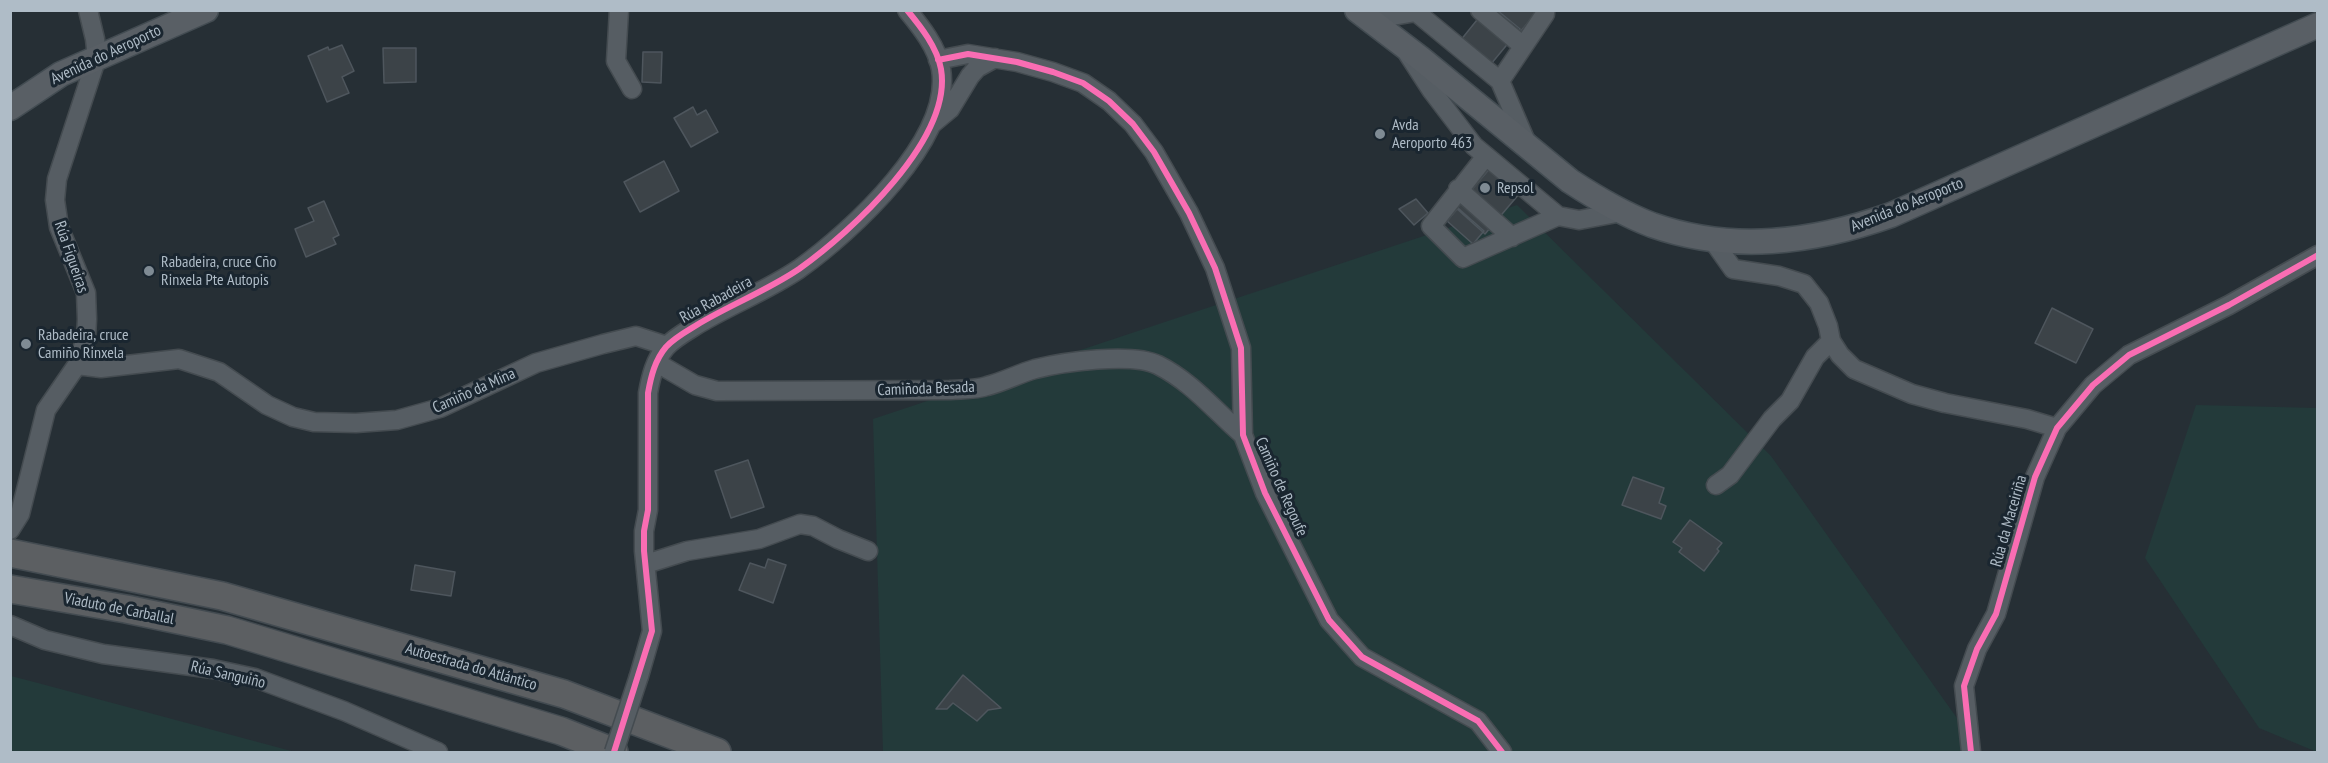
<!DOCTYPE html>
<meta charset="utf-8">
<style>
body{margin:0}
#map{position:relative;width:2328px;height:763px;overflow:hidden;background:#262f35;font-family:"PT Sans Narrow",sans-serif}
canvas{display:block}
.frame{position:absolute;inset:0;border:12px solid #afbcc7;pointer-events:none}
</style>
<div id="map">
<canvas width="2328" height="763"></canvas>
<div class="frame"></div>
</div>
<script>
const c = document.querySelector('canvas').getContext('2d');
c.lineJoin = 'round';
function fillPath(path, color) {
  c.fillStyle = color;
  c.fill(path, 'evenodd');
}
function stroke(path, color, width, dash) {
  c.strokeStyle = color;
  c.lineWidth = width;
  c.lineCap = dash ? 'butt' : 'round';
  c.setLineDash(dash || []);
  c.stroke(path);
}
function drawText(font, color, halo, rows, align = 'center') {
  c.font = font + ' "PT Sans Narrow",sans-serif';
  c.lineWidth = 6;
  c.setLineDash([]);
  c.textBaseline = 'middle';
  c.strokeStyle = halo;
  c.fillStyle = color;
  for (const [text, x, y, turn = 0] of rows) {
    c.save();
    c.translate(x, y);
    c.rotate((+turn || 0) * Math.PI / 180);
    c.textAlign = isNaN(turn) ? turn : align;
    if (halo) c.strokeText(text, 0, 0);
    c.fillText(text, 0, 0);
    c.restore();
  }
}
fillPath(new Path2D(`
 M1517,205L1771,456L1981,752H883L873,419Z
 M2196,405L2317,408V752L2259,728L2145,558Z
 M11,676L38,683L295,752H11Z`), '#233a3a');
const building = new Path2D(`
 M1485,10H1497L1520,29L1486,70L1456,46Z
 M1496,10H1535L1537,12L1520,32Z
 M342,45L354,71L342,77L349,93L327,102L308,56L328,47L329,50Z
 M383,48H416V82L384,83Z
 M643,52H662L661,83L642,82Z
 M693,107L697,115L706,110L718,132L691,147L674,118Z
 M664,161L679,191L640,212L624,182Z
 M1491,167L1520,193L1485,234L1456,208Z
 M1416,199L1428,213L1414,225L1399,209Z
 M324,201L339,235L333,238L336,244L306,257L295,229L314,221L308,208Z
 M1458,208L1484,231L1473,244L1447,221Z
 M2052,308L2093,329L2076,363L2035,343Z
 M748,460L764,507L731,518L715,471Z
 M1633,477L1664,488L1659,503L1666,506L1661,519L1622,505Z
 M1690,520L1722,543L1717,549L1719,551L1704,571L1679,552L1682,548L1673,542Z
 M768,559L786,565L773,603L739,590L750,563L765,568Z
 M415,565L455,572L451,596L411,590Z
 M963,675L1001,708L988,710L977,721L953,703L947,709H936Z`);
fillPath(building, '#3c4348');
stroke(building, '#4e565d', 1.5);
const minor = new Path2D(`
 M619,10L616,61L632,89
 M1480,10L1523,46
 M1369,20L1416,12L1500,81L1527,144
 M1408,54L1432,91L1474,146L1558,216L1579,220L1622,212
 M938,60L968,54L1017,62L1053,72L1083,83L1109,101L1133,124L1154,152L1189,213L1215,268L1241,348L1243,435L1265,493L1329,620L1362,657L1478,721L1502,752
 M1500,81L1545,14V10
 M932,124L950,109L970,76L977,68L995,58
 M1486,156L1431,226L1463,258L1558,216
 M1458,189L1512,237
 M1711,238L1733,269L1779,276L1804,284L1819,303L1828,326L1831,341L1840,355L1854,369L1912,394L1945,403L2027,419L2057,428
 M657,363L695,385L717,391L950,390C962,389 976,390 987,386C1003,382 1018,374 1035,369C1063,362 1132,352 1158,365C1192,382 1215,411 1243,435
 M77,365L101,368L179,359L219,372L267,405L293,417L314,422L356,423L397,420L440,408L536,363L603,344L636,336L667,346
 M1716,485L1730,475L1772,419L1790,401L1815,357L1831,341
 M10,530L20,514L46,410L77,365L86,338L87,319L86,293L59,227L55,200L57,179L97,57L95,39L88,10
 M646,564L687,551L759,539L800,524L813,526L838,539L868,551
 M10,625L45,640L103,654L213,669L255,678L344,711L438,752
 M639,676L652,631L644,551V531L648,510V393C651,376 655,360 666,347C675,337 689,330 700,323C732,304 768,290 799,269C851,232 953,139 941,69C937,47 921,27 907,10
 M1971,752L1964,686L1977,649L1996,614L2035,477L2057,428L2093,385L2129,355L2229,305L2318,255`);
const major = new Path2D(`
 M1357,10L1420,58L1570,181C1596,198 1623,214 1652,225C1732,253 1812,243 1891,215L2318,25
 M10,108L61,74L206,10`);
const highway = new Path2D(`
 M10,553L222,596L564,694L717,752
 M10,589L126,609L227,630L561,731L614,752`);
stroke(minor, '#444b50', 21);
stroke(major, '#434c52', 27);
stroke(highway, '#434b51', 30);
stroke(minor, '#565d63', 18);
stroke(major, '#595f65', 24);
stroke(highway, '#5c5f62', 27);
const minorBridge = new Path2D(`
 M614,752L639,676`);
stroke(minorBridge, '#444b50', 21, []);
stroke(minorBridge, '#565d63', 18);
stroke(new Path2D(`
 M938,60L968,54L1017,62L1053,72L1083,83L1109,101L1133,124L1154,152L1189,213L1215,268L1241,348L1243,435L1265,493L1329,620L1362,657L1478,721L1502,752
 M614,752L652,631L644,551V531L648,510V393C651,376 655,360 666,347C675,337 689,330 700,323C732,304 768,290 799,269C851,232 953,139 941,69C937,47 921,27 907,10
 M1971,752L1964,686L1977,649L1996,614L2035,477L2057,428L2093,385L2129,355L2229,305L2318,255`), '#f96db3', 6);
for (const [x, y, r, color] of [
 [1380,134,6,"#7f8b94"],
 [1485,188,6,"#7f8b94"],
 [149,271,6,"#7f8b94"],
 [26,344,6,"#7f8b94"]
]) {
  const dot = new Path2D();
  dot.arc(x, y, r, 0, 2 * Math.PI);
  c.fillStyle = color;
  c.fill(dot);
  stroke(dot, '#1a2630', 2);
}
drawText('16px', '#afbcc7', '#1a2630', [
 ["Avenida do Aeroporto",106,55,-25],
 ["Avenida do Aeroporto",1907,205,-22],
 ["Rúa Figueiras",71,257,71],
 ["Rúa Rabadeira",716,300,-29],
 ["Camiñoda Besada",926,389,-2],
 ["Camiño da Mina",474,391,-24],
 ["Camiño de Regoufe",1281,487,66],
 ["Rúa da Maceiriña",2009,521,-74],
 ["Viaduto de Carballal",119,609,11],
 ["Autoestrada do Atlántico",471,667,16],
 ["Rúa Sanguiño",228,675,13]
]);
drawText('16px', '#afbcc7', '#1a2630', [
 ["Avda",1392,125],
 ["Aeroporto 463",1392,143],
 ["Repsol",1497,188],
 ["Rabadeira, cruce Cño",161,262],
 ["Rinxela Pte Autopis",161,280],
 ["Rabadeira, cruce",38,335],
 ["Camiño Rinxela",38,353]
], 'left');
</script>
